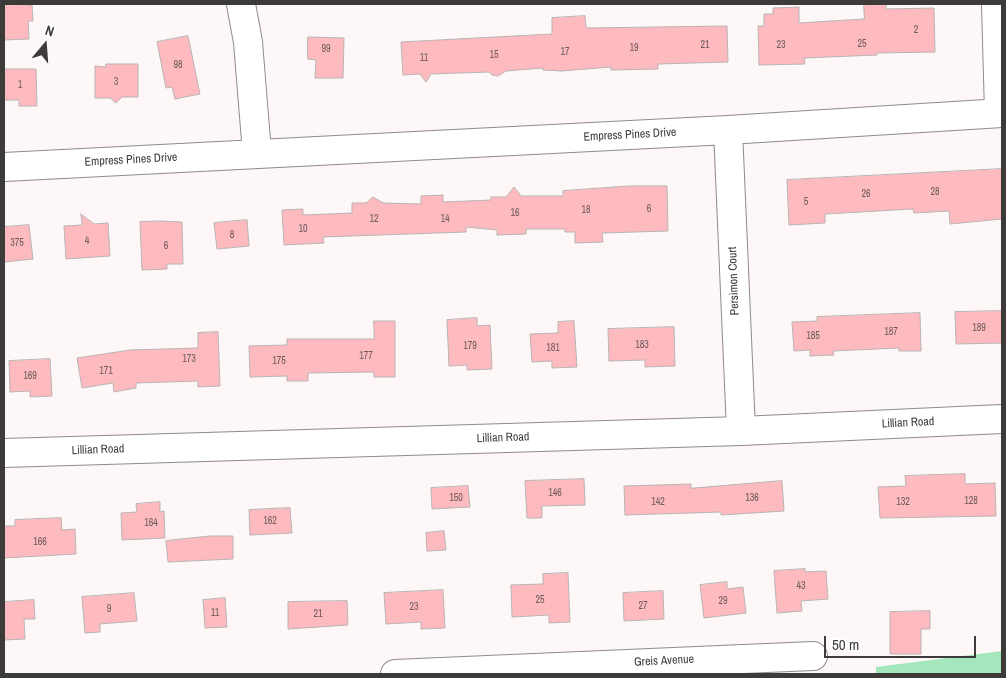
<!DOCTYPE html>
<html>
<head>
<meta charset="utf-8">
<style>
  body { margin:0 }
  #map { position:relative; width:1006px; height:678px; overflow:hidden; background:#fdf7f7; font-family:"Archivo Narrow",sans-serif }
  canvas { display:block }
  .frame { position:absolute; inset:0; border:5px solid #3d3a3a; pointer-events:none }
  .north { position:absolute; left:20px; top:20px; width:50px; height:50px; -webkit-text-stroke:4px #fff; paint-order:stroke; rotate:18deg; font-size:14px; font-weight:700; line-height:20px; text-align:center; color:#3d3a3a }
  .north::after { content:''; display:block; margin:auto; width:18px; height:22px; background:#3d3a3a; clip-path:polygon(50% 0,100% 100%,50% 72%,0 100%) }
  .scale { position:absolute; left:824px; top:636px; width:152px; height:22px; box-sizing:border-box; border:2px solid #3d3a3a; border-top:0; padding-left:6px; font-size:15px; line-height:18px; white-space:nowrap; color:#3d3a3a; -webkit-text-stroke:4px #fff; paint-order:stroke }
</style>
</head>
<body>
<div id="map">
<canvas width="1006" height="678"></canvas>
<div class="frame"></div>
<div class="north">N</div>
<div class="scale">50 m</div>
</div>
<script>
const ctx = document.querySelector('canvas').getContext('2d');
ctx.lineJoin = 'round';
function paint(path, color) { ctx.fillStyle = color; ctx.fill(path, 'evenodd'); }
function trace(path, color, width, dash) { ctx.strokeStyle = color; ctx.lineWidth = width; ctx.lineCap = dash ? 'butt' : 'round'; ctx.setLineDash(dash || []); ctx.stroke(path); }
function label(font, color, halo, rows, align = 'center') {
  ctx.font = font + ' "Archivo Narrow",sans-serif'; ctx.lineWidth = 4; ctx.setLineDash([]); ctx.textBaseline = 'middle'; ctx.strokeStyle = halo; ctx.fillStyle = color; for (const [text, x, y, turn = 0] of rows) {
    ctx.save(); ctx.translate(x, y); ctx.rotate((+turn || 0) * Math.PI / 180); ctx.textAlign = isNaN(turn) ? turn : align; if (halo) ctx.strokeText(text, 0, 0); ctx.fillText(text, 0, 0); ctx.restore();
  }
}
paint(new Path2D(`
  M1002 651V674H876V667Z`), '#a4e7bc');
const building = new Path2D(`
  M4 4 32 5 33 21H28L29 39 4 40Z
  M864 4H886V9L934 8 935 52 877 53V55L804 58 805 64 759 65 758 26H764V14H773V8L799 7V23L864 19Z
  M585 16 586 28 727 26 728 62 658 64V69L611 70V67L562 71 543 70V68L506 71 498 76 492 75 489 72 431 74 426 82 420 74 403 75 401 42 552 34V18Z
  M188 36 200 94 175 99 172 87 166 88 157 42Z
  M308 37 344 38 343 78H315L316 60 308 59Z
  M106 64H138V97H122L116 103 110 98H95V66L106 67Z
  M4 69H36L37 106H19V100H4Z
  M1002 169V219L950 224 949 211 914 213 913 209 825 214V223L789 225 787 180Z
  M629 186H667L668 231 602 233 603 242 575 243V232H565V229H526V234L497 235V230L466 227V232L323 237 324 243 284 245 282 210 303 209V215L352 213V203H366L373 197 383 203 421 204V196L443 195V202L491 200V197H506L514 187 521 196H563V191Z
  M81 214 94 224 108 223 110 256 66 259 64 226 82 225Z
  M247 220 249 246 217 249 214 223Z
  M160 221 182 222 183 264H167V269L142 270 140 222Z
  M29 225 33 259 4 262V227Z
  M1002 311V343L956 344 955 312Z
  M920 313 921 351H899V348L833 351 834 355 810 356V350L794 351 792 322 817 321V317Z
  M477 318V326L490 325 492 369 467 370V365L449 366 447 320Z
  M374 321H395V377H374V372L308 373V381H287V376L250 377 249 346 287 345V339H374Z
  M574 321 577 367 552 368V361L532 362 530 334 558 333V322Z
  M674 327 675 366 645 367V360L609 361 608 329Z
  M218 332 220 386 198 387V381L136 383V388L114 392 113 383 82 388 77 358 130 350 198 348V333Z
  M50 359 52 396 30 397V391L10 392 9 361Z
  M965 474V484L995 483 996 516 880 518 878 487 906 486 905 476Z
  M584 479 585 505 542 506V518H527L525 481Z
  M782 481 784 511 721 515V512L625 515 624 486 691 484V488Z
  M468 486 470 507 432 509 431 488Z
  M160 502V512L164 511 165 538 122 540 121 513 137 512 136 504Z
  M290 508 292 533 250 535 249 510Z
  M61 518 62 530 75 529 76 554 4 558V526H15V520Z
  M444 531 446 550 427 551 426 533Z
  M210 536H233V559L168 562 166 541Z
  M805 569V572L826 571 828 599 801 601 802 611 777 613 774 571Z
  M568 573 570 622 549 623V615L512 617 511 585 543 584V574Z
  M727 582V589L743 587 746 613 704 618 700 585Z
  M443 590 445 628 421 629V622L386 624 384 593Z
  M663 591 664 619 624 621 623 593Z
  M134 593 137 621 100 624V632L85 633 82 597Z
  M225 598 227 627 205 628 203 600Z
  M34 600 35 619H24L25 639 4 640V602Z
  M347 601 348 625 288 629V602Z
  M930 611V629H921V654H890V612Z`);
paint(building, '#fdbabf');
trace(building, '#bab3b4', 1);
const minor = new Path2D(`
  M241 4 248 42 257 153
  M996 4 999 113
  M728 130 741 431
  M4 167 728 130 1002 113
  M4 453 741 431 1002 419
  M395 674 813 656`);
trace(minor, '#908a8a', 30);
trace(minor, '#fff', 28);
label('10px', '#6d5a5b', null, [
  ["2",916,30],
  ["25",862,44],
  ["21",705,45],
  ["23",781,45],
  ["19",634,48],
  ["99",326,49],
  ["17",565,52],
  ["15",494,55],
  ["11",424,58],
  ["98",178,65],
  ["3",116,82],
  ["1",20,85],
  ["28",935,192],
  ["26",866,194],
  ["5",806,202],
  ["6",649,209],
  ["18",586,210],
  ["16",515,213],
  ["12",374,219],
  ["14",445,219],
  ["10",303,229],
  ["8",232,235],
  ["4",87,241],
  ["375",17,243],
  ["6",166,246],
  ["189",979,328],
  ["187",891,332],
  ["185",813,336],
  ["183",642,345],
  ["179",470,346],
  ["181",553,348],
  ["177",366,356],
  ["173",189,359],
  ["175",279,361],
  ["171",106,371],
  ["169",30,376],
  ["146",555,493],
  ["150",456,498],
  ["136",752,498],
  ["128",971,501],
  ["142",658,502],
  ["132",903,502],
  ["162",270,521],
  ["164",151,523],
  ["166",40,542],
  ["43",801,586],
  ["25",540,600],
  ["29",723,601],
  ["27",643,606],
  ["23",414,607],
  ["9",109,609],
  ["11",215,613],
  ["21",318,614]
]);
label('12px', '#3d3a3a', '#fff', [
  ["Empress Pines Drive",630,135,-3],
  ["Empress Pines Drive",131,160,-3],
  ["Persimon Court",734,281,-92],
  ["Lillian Road",908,423,-3],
  ["Lillian Road",503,438,-2],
  ["Lillian Road",98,450,-2],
  ["Greis Avenue",664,661,-3]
]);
</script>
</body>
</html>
